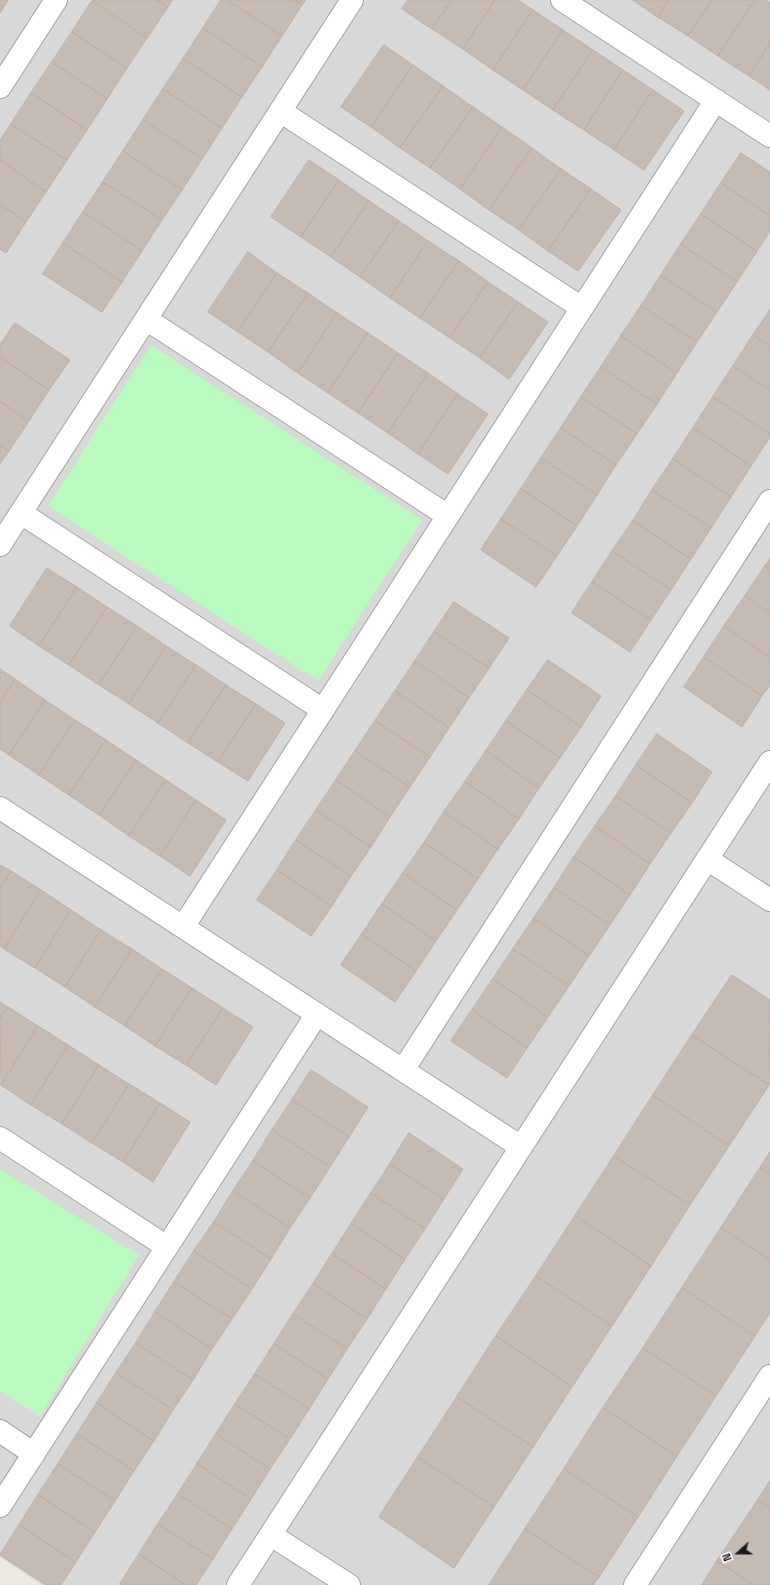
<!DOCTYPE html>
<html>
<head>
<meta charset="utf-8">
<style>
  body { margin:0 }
  #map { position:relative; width:770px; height:1585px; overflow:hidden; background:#ede9e0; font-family:"Space Grotesk",sans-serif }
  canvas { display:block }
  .north { position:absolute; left:718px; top:1533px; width:40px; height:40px; -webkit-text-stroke:3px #fff; paint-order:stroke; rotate:249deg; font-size:11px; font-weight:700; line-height:16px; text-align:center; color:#1b1b1b }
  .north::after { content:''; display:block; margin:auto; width:14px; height:18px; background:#1b1b1b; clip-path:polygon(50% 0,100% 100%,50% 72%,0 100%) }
</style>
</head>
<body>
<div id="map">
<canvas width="770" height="1585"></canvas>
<div class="north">N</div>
</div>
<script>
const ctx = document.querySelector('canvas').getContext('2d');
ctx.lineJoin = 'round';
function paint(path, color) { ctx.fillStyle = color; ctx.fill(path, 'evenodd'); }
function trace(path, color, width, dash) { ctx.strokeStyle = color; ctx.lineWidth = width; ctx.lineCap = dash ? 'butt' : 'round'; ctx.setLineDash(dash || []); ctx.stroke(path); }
paint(new Path2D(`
  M0 0H770V1585H42L0 1557Z`), '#d9d8d8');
paint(new Path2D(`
  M151 345 422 520 318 681 48 506Z
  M0 1169 139 1255 40 1416 0 1391Z`), '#b9fbbe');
const building = new Path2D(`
  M0 0H8L0 13Z
  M93 0H157L168 7 147 38Z
  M157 0H172L168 7Z
  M221 0H227L282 36 262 67 203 28Z
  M227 0H294L302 5 282 36Z
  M294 0H306L302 5Z
  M408 0H452L432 29 402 9Z
  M452 0H495L463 49 432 29Z
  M495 0H518L533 10 493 70 463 49Z
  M633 0H669L658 17Z
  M669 0H712L688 36 658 17Z
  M712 0H755L718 56 688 36Z
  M755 0H766L770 3V43L749 76 718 56Z
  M92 1 147 38 127 68 72 32Z
  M533 10 563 30 523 90 493 70Z
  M203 28 262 67 242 97 183 59Z
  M563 30 593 50 553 110 523 90Z
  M72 32 127 68 107 99 52 62Z
  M770 43V90L749 76Z
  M384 45 413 65 371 127 341 107Z
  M593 50 623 70 584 130 553 110Z
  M183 59 242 97 222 128 163 89Z
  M52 62 107 99 87 130 31 93Z
  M413 65 443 86 400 148 371 127Z
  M623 70 653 90 614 150 584 130Z
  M443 86 473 107 430 168 400 148Z
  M163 89 222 128 202 159 143 120Z
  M653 90 684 111 644 170 614 150Z
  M31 93 87 130 67 160 11 124Z
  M473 107 502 127 460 189 430 168Z
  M143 120 202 159 182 190 123 151Z
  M11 124 67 160 46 192 0 160V141Z
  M502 127 532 148 489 210 460 189Z
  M532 148 561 169 519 230 489 210Z
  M123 151 182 190 162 220 103 182Z
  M741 153 770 172V216L721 183Z
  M0 160 46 192 26 222 0 204Z
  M309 160 339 180 301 237 271 217Z
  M561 169 591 189 548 251 519 230Z
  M339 180 369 201 331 257 301 237Z
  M103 182 162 220 142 251 83 212Z
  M721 183 770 216V231L757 251 701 214Z
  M591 189 621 210 578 271 548 251Z
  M369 201 399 221 360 277 331 257Z
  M0 204 26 222 6 253 0 249Z
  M83 212 142 251 122 282 63 243Z
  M701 214 757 251 737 282 681 244Z
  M399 221 428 241 390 298 360 277Z
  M428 241 459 261 420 318 390 298Z
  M63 243 122 282 102 312 43 274Z
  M681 244 737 282 717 312 661 275Z
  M248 252 277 273 238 332 208 312Z
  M459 261 488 282 450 338 420 318Z
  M277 273 308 293 268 352 238 332Z
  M661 275 717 312 697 342 641 306Z
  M488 282 518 302 480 358 450 338Z
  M308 293 337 313 298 373 268 352Z
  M518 302 548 322 509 379 480 358Z
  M641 306 697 342 677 373 621 336Z
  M770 310V346L753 335Z
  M337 313 368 333 328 393 298 373Z
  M15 323 70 360 49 390 0 357V345Z
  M368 333 398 353 358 413 328 393Z
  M753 335 770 346V390L733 366Z
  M621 336 677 373 657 404 601 367Z
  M398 353 428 373 388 433 358 413Z
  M0 357 49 390 29 421 0 401Z
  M733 366 770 390V434L713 397Z
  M601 367 657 404 637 434 581 397Z
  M428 373 458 394 418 454 388 433Z
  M458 394 488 414 448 474 418 454Z
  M581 397 637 434 616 465 561 428Z
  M713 397 770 434V437L751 466 693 428Z
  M0 401 29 421 9 451 0 445Z
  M561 428 616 465 597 495 541 458Z
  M693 428 751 466 731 497 673 459Z
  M0 445 9 451 0 464Z
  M541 458 597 495 577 526 521 489Z
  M673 459 731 497 711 528 652 490Z
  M521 489 577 526 557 556 501 519Z
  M652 490 711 528 691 559 633 521Z
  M501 519 557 556 536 587 481 550Z
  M633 521 691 559 671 590 612 551Z
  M612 551 671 590 651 620 592 582Z
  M770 559V569L765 566Z
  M765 566 770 569V613L745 596Z
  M47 568 77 587 39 646 10 626Z
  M592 582 651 620 630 652 572 613Z
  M77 587 107 607 69 665 39 646Z
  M745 596 770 613V657L724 626Z
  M454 602 509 638 489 668 434 632Z
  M107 607 137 626 99 685 69 665Z
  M137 626 166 646 129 704 99 685Z
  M724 626 770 657V685L762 696 704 657Z
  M434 632 489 668 469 698 415 661Z
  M166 646 196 665 158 723 129 704Z
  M704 657 762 696 742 727 684 687Z
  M548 660 601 696 581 727 527 690Z
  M415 661 469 698 449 728 395 691Z
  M196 665 226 685 188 743 158 723Z
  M0 669 15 679 0 703Z
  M15 679 45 700 9 755 0 749V703Z
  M226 685 256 704 218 762 188 743Z
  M527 690 581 727 560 758 506 721Z
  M395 691 449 728 430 757 375 721Z
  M45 700 75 720 39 775 9 755Z
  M256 704 285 723 248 781 218 762Z
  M75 720 106 740 69 795 39 775Z
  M375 721 430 757 410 787 355 751Z
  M506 721 560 758 539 788 486 751Z
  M657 734 712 772 692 803 636 765Z
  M106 740 136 760 99 815 69 795Z
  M355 751 410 787 390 817 336 780Z
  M486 751 539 788 519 819 465 782Z
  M136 760 166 780 129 836 99 815Z
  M636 765 692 803 671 833 616 796Z
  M166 780 196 800 160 856 129 836Z
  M336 780 390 817 371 847 316 810Z
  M465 782 519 819 498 849 444 812Z
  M616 796 671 833 650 864 595 826Z
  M196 800 226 820 190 876 160 856Z
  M316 810 371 847 351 876 296 840Z
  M444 812 498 849 478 879 424 843Z
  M595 826 650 864 630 895 574 857Z
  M296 840 351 876 332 906 277 870Z
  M424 843 478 879 457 910 403 873Z
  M574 857 630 895 610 925 554 888Z
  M0 865 11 871 0 888Z
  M277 870 332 906 311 936 257 900Z
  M11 871 41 890 4 949 0 946V888Z
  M403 873 457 910 436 941 382 904Z
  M554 888 610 925 589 956 534 918Z
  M41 890 71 910 35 968 4 949Z
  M382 904 436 941 416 971 362 934Z
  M71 910 101 930 65 987 35 968Z
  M534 918 589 956 569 986 513 949Z
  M101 930 132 949 95 1007 65 987Z
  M362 934 416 971 395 1002 341 965Z
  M132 949 162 969 125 1026 95 1007Z
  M513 949 569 986 548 1017 493 979Z
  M162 969 192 988 155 1046 125 1026Z
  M732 975 770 1000 769 1085 692 1035Z
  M493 979 548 1017 527 1048 472 1010Z
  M192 988 223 1008 186 1065 155 1046Z
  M0 1002 8 1007 0 1019Z
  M8 1007 38 1026 1 1085 0 1019Z
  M223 1008 253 1027 216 1085 186 1065Z
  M472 1010 527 1048 507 1078 451 1041Z
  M38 1026 68 1045 31 1105 1 1085Z
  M692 1035 769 1085 729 1146 653 1095Z
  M68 1045 99 1065 62 1124 31 1105Z
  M99 1065 129 1084 92 1143 62 1124Z
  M311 1070 368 1107 349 1137 292 1100Z
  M129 1084 160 1103 123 1162 92 1143Z
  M653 1095 729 1146 690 1205 614 1156Z
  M292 1100 349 1137 330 1167 272 1130Z
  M160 1103 190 1122 153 1182 123 1162Z
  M272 1130 330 1167 310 1198 253 1161Z
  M409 1133 463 1169 444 1199 390 1164Z
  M770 1152V1174L760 1168Z
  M614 1156 690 1205 651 1266 575 1216Z
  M253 1161 310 1198 290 1228 233 1191Z
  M390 1164 444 1199 425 1229 371 1193Z
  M760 1168 770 1174V1260L721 1228Z
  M233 1191 290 1228 271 1259 214 1222Z
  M371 1193 425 1229 405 1259 351 1224Z
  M575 1216 651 1266 612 1326 536 1276Z
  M214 1222 271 1259 252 1289 194 1251Z
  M351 1224 405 1259 386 1289 332 1254Z
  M721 1228 770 1260V1313L755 1336 682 1288Z
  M194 1251 252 1289 232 1319 174 1282Z
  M332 1254 386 1289 367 1319 313 1284Z
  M536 1276 612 1326 572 1387 496 1336Z
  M174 1282 232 1319 212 1349 155 1312Z
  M313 1284 367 1319 347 1349 293 1314Z
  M682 1288 755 1336 716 1396 643 1348Z
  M155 1312 212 1349 193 1380 136 1343Z
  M293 1314 347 1349 328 1379 274 1344Z
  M496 1336 572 1387 533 1447 457 1397Z
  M136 1343 193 1380 173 1410 116 1373Z
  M274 1344 328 1379 309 1409 255 1374Z
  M643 1348 716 1396 677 1456 603 1408Z
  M116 1373 173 1410 154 1441 97 1403Z
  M255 1374 309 1409 290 1439 235 1404Z
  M457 1397 533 1447 494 1507 418 1457Z
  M97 1403 154 1441 134 1471 77 1434Z
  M235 1404 290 1439 270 1469 216 1434Z
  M603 1408 677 1456 638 1517 564 1469Z
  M77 1434 134 1471 115 1501 58 1464Z
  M216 1434 270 1469 251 1499 197 1464Z
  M418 1457 494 1507 454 1568 379 1517Z
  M58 1464 115 1501 95 1532 38 1495Z
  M197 1464 251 1499 232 1529 178 1494Z
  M564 1469 638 1517 599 1577 525 1529Z
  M770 1481V1508L758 1500Z
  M178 1494 232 1529 213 1559 158 1524Z
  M38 1495 95 1532 76 1562 19 1525Z
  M758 1500 770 1508V1585H753L717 1561Z
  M158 1524 213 1559 196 1585H186L139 1554Z
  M19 1525 76 1562 61 1585H46L0 1555Z
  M525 1529 599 1577 593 1585H489Z
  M139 1554 186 1585H121L120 1584Z
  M717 1561 753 1585H702Z`);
paint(building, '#c5bbb3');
trace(building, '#bfafa2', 1);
const street = new Path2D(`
  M562 0 770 136
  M0 87 56 0
  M280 111 582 308
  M146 319 448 516
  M21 513 323 710
  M0 545 352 0
  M0 808 521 1147
  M707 859 770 900
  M183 927 716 100
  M403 1070 770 501
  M0 1138 167 1247
  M0 1431 34 1454
  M0 1506 317 1014
  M271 1535 349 1585
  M238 1585 770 762
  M635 1585 770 1376`);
trace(street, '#a2a2a2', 24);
trace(street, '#fff', 22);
</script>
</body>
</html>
